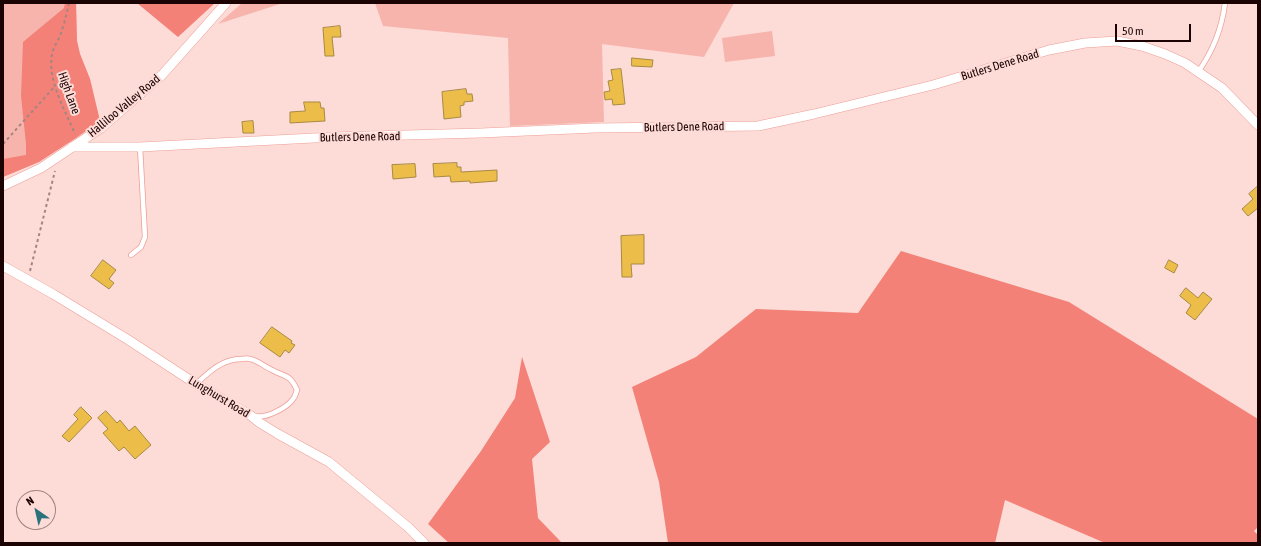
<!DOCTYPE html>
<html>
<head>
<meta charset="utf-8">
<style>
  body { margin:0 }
  #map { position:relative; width:1261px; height:546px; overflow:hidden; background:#fddbd7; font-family:"Asap Condensed",sans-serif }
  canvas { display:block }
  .frame { position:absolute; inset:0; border:4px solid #1c0303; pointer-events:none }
  .north { position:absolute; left:16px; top:490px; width:40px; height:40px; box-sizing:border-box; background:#fddbd7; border:1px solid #a38582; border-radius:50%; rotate:326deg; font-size:11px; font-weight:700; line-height:16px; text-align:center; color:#1c0303 }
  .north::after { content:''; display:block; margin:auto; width:14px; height:18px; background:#2b737c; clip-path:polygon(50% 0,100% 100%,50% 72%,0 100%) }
  .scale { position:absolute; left:1115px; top:24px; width:76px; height:18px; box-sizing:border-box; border:2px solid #1c0303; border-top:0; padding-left:5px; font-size:12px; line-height:14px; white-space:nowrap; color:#1c0303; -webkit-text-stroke:3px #fddbd7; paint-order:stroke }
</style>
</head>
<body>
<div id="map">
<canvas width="1261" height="546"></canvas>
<div class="frame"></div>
<div class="north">N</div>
<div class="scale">50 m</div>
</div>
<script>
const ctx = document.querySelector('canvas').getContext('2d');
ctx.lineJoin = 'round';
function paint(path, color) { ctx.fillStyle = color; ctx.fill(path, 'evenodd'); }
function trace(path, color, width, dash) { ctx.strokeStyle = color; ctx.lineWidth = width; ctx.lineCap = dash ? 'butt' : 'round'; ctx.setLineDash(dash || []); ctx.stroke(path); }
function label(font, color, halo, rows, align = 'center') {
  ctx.font = font + ' "Asap Condensed",sans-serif'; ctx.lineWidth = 4; ctx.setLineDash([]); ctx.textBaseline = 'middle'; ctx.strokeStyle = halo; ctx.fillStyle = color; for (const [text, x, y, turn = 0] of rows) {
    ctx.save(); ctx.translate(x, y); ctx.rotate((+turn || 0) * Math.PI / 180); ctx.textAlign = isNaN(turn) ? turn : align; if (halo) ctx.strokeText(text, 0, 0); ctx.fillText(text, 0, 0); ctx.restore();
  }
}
paint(new Path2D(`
  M3 3H76L77 41 80 54 90 79 100 121 76 138 39 162 3 177Z
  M242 3H283L218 24Z
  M375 3H734L704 57 602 44 604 122 510 126 508 38 383 26Z
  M772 31 775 56 725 62 722 38Z`), '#f7b4ac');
paint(new Path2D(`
  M65 3H76L77 41 80 54 90 79 100 121 76 138 39 162 3 177V159L26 155V144L21 96 23 42 64 8Z
  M137 3H215L178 37Z
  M901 251 1069 302 1258 419V527L1254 531 1258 535V543H1105L1005 500 995 543H668L659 482 632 387 696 357 756 309 858 313Z
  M522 357 550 442 532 459 538 518 562 543H449L428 524 481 451 515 398Z`), '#f38177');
const building = new Path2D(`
  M340 26 341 37H332L334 56H325L323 28Z
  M632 58 653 60 652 67 632 66Z
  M621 69 625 104 613 105 612 99 605 100 604 92 610 91 608 81 613 80 611 70Z
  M466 89 467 94H472L473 101 464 102V105L460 106 461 117 444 119 442 92Z
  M304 102H320L321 108H324L325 121 290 123V112L305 111Z
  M253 121 254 133H243L242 122Z
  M457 163V167H461V172L497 170V181L470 183V181L451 182 450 176 434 177 433 164Z
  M415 164 416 177 393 179 392 165Z
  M1258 186V208L1248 216 1242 209 1253 199 1249 194Z
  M644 235V264H631L632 277H622L621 236Z
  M103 260 116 270 109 279 114 283 109 289 91 276Z
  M1169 260 1178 265 1174 273 1165 268Z
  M1186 288 1198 298 1203 292 1212 299 1195 320 1186 313 1191 305 1180 296Z
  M272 327 292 341 291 343 295 345 289 353 285 350 280 357 260 343Z
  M81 407 92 418 69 442 62 436 78 419 74 415Z
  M106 411 117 423 120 420 129 431 135 426 151 445 135 459 124 447 119 451 103 433 108 429 98 418Z`);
paint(building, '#edbd49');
trace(building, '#a78944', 1);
const service = new Path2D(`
  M1198 72C1213 51 1222 28 1225 3
  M131 255 141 247 145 237 140 147
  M196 384C209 372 222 359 241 359 244 359 247 358 250 359 257 360 265 367 272 370 285 377 290 374 297 390 296 393 295 397 293 399 287 408 265 419 255 416`);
const minor = new Path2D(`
  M72 147H140L333 137 481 133 595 128 758 126 814 114 933 85 1049 50 1085 43 1117 41 1142 46 1165 54 1185 63 1222 88 1258 125
  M3 186 41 168 101 128 162 75 226 3
  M3 266 53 294 127 339 196 384 250 415 260 423 278 434 329 462 408 527 424 543`);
trace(service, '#ed9f96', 6);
trace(minor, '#ed9f96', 10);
trace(new Path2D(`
  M69 3C67 12 65 21 62 30 60 39 53 46 52 55 47 80 66 112 75 134
  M3 144 55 86
  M30 271 55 171`), '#a48583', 2, [3, 3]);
trace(service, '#fff', 4.5);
trace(minor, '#fff', 9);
label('12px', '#1c0303', '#fddbd7', [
  ["Butlers Dene Road",1000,65,-17],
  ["High Lane",69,93,70],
  ["Halliloo Valley Road",124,106,-40],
  ["Butlers Dene Road",684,127,-1],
  ["Butlers Dene Road",360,137,-1],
  ["Lunghurst Road",219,397,31]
]);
</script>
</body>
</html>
